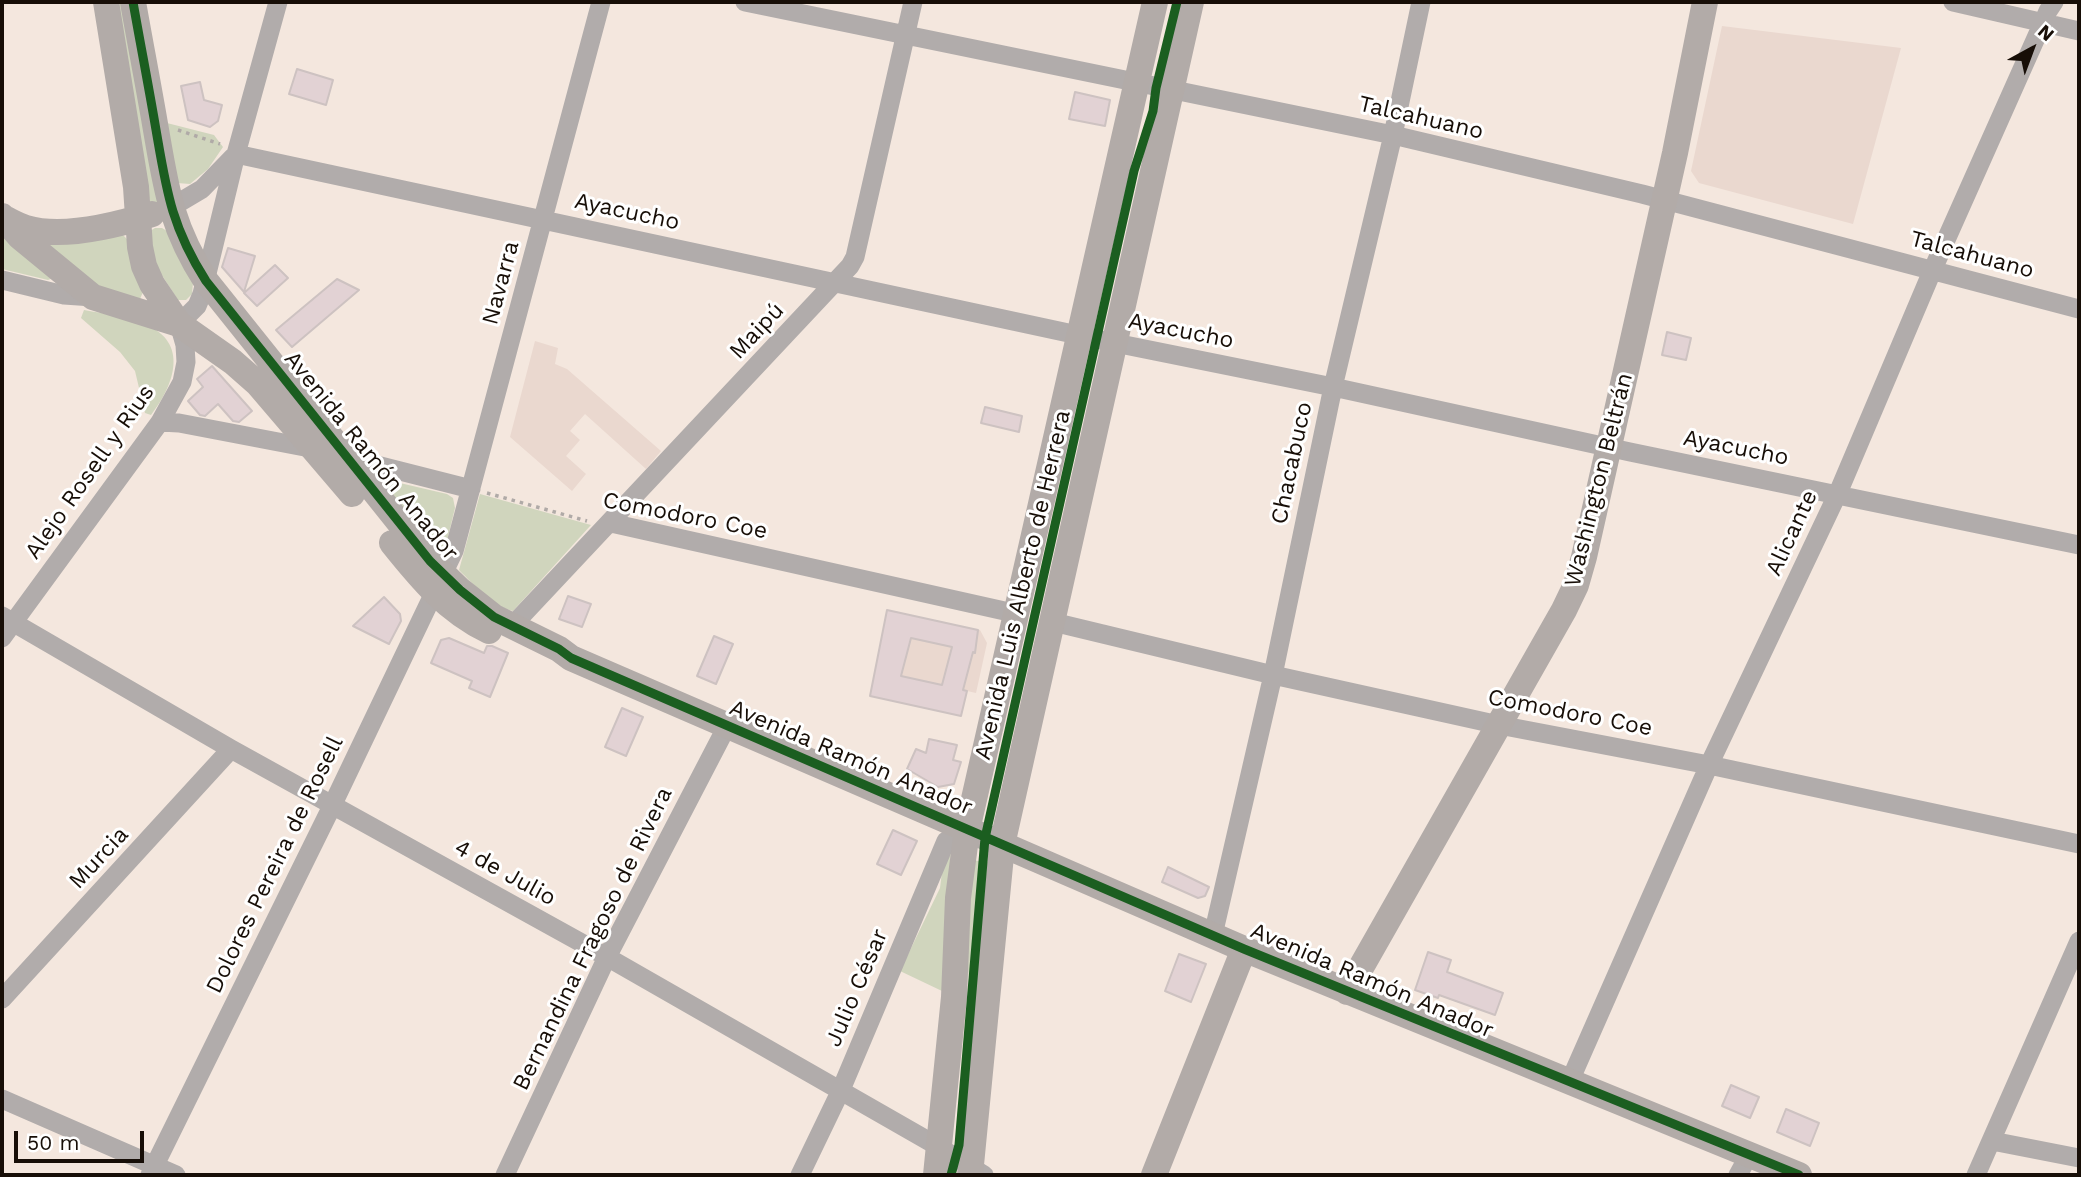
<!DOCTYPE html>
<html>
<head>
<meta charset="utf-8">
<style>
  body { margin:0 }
  #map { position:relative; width:2081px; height:1177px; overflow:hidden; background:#f4e7de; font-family:"Work Sans",sans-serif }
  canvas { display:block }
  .frame { position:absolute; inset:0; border:4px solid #170e07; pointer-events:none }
  .north { position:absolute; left:1997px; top:14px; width:70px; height:70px; -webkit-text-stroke:5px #fff; paint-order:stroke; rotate:41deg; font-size:19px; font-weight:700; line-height:28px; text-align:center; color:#170e07 }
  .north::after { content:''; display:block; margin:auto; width:24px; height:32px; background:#170e07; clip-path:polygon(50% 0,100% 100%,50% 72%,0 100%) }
  .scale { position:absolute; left:14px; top:1131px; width:130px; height:32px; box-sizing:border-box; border:4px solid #170e07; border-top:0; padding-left:9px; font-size:21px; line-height:24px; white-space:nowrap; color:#170e07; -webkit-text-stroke:5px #fff; paint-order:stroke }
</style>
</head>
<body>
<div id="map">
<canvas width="2081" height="1177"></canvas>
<div class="frame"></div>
<div class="north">N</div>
<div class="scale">50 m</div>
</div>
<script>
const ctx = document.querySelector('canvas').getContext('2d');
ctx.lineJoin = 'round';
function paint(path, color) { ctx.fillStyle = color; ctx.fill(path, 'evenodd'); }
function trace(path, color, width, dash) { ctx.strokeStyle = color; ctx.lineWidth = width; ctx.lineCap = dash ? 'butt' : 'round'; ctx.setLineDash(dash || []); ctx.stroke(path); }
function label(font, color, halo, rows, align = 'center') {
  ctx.font = font + ' "Work Sans",sans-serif'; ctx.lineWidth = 6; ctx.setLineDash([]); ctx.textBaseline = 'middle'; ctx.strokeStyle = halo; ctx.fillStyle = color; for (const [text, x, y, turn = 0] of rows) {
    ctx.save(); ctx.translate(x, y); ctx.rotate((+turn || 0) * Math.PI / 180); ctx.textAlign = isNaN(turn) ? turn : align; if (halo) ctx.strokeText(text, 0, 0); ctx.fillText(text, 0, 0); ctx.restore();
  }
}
paint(new Path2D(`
  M1722 26 1901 48 1853 224 1699 183 1691 171Z
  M535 341 558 348 555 364 567 369 661 451 646 469 585 414 570 431 580 440 566 456 586 474 572 491 510 437Z
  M887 610 980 630 987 643 976 693 875 670Z`), '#ead8cf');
paint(new Path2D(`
  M115 2H123L158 201 156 203H150Z
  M163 122 214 135 223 147 208 169 190 184 177 183Z
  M2 228 53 278 48 280 2 269Z
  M155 228H162L167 231 193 283 192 294 186 300H178L154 263 150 231Z
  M123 235 128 240 143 292 140 299 104 290 43 242Z
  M84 310C105 314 130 316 149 326 190 346 172 388 151 415L145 413 135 371 120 352 81 318Z
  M387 480 447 494 453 498 455 508 444 553 441 556 384 484Z
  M480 494 591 525 513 611C493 606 474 585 459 570Z
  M951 853 942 991 900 971 940 888 942 872Z
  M969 860 989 862 967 1127H957L969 978 964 943Z`), '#d0d5bd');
const building = new Path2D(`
  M297 69 333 80 326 105 289 94Z
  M200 82 204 100 222 105 218 121 210 127 188 120 181 86Z
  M1075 92 1110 100 1105 126 1069 119Z
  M228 248 255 256 244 292 222 267Z
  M275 265 288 278 257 306 244 293Z
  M337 279 359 290 292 347 276 330Z
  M1667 332 1691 338 1686 360 1662 355Z
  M212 366 252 411 239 422 233 421 218 404 205 416 200 415 188 401 203 387 197 379Z
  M985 407 1022 416 1019 432 981 423Z
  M568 596 591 604 582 627 559 619Z
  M384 597 400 614 401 621 389 644 353 626Z
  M887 610 978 630 975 653 973 652 963 690 967 691 961 716 870 696ZM911 638 952 647 942 685 901 676Z
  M714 636 733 644 716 684 697 676Z
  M449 638 484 653 487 646H492L508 653 490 697 469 688 472 681 431 663 441 640Z
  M622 708 643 717 626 756 605 747Z
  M929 739 957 745 953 760 961 762 954 784 938 787 907 769 916 749 926 753Z
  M893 830 917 841 901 875 877 864Z
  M1168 867 1209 887 1205 896 1198 898 1162 882Z
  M1428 952 1451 960 1447 972 1503 993 1495 1015 1439 995 1438 998 1415 990Z
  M1179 954 1206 964 1191 1002 1165 991Z
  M1731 1085 1759 1097 1750 1118 1722 1106Z
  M1786 1109 1819 1123 1810 1146 1777 1132Z`);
paint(building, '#e2d2d4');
trace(building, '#cdc2c1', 2);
trace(new Path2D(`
  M178 130 220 144
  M487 493 587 521`), '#b0aaa7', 3.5, [3.5, 5]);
trace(new Path2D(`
  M745 2 1393 135 1642 194 2079 309
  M1953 2 2079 31
  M236 154 1115 343 1333 387 1630 452 2079 545
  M170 208 202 189 233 157
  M2 280 64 295 93 297
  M160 422 179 423 315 449
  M345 457 471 489
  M611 523 1018 614
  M2 616 231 749 607 957 939 1147 984 1175
  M1053 622 1273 675 1499 725 1709 765 2079 844
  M512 626 850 266 855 257 913 2
  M2 638 160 422 182 382 186 362 185 345 179 324 197 306 202 294 236 154 278 2
  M1213 935 1273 675 1333 387 1393 135 1421 2
  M2 999 231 749
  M1569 1083 1709 765 1838 493 1933 269 2048 11 2054 2
  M2 1099 176 1175
  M1992 1141 2079 1158
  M150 1175 332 806 454 551 601 2
  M505 1175 607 957 727 726
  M800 1175 840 1092 946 841 967 830
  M1738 1175 1749 1155
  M1976 1175 2079 941`), '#b1acab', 19);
trace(new Path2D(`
  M106 2 136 187 140 247 144 266 152 284 179 324 233 362 258 384 352 494
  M133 2C140 42 148 83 155 124 166 187 170 225 206 281L430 561 460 590 494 617 559 649 571 658 1244 949 1799 1175
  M2 216 20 237 93 297 179 324
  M6 219C12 222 19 226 26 228 63 239 117 225 152 214
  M392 543C420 578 447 611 489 631
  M1347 992 1564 610 1576 585 1584 557 1675 153 1705 2
  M936 1175 954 997 958 898 967 830 1155 2
  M970 1175 1002 845 1191 2
  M1154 1175 1244 949`), '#b2aba8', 26);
trace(new Path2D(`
  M133 2C140 42 148 83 155 124 166 187 170 225 206 281L430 561 460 590 494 617 559 649 571 658 1244 949 1799 1175
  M951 1175 959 1145 985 838 1134 171 1153 111 1156 88 1177 2`), '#1b5e20', 9);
label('23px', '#170e07', '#fff', [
  ["Talcahuano",1421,118,13],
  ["Ayacucho",627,212,12],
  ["Talcahuano",1972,255,15],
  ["Navarra",501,283,-75],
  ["Maipú",757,331,-47],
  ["Ayacucho",1181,331,11],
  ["Ayacucho",1736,448,11],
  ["Avenida Ramón Anador",371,456,51],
  ["Chacabuco",1292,463,-78],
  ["Alejo Rosell y Rius",90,472,-55],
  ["Washington Beltrán",1599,480,-76],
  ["Comodoro Coe",685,516,11],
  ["Alicante",1792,533,-65],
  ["Avenida Luis Alberto de Herrera",1023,585,-77],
  ["Comodoro Coe",1570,713,11],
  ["Avenida Ramón Anador",851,758,23],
  ["Murcia",99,858,-47],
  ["Dolores Pereira de Rosell",275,865,-64],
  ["4 de Julio",505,873,29],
  ["Bernandina Fragoso de Rivera",593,939,-64],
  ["Avenida Ramón Anador",1372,981,23],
  ["Julio César",857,988,-67]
]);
</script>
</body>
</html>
